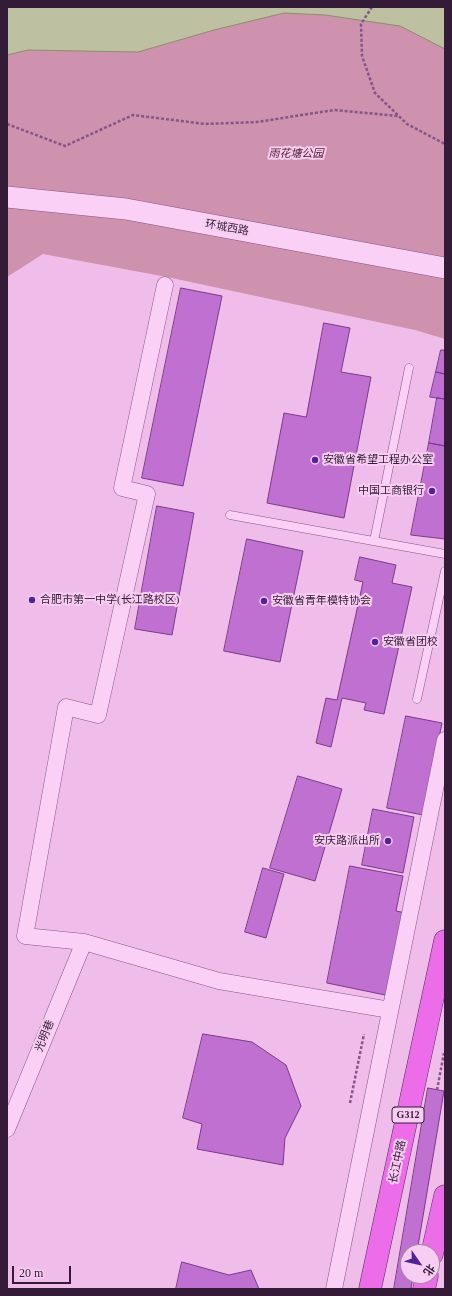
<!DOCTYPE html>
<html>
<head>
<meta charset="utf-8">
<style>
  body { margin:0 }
  #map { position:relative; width:452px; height:1296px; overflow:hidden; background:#f0bdeb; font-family:"Times New Roman","Noto Sans SC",serif }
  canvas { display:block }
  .frame { position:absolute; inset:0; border:8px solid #341b37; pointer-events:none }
  .north { position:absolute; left:400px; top:1244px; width:40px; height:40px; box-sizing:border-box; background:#f7cdf2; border:1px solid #a986a7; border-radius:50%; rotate:124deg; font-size:11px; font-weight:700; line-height:16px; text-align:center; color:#341b37 }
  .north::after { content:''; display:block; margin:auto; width:14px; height:18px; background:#52229b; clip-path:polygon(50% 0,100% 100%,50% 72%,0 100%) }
  .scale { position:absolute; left:12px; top:1266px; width:59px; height:18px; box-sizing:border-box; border:2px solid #341b37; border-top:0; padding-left:5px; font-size:12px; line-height:14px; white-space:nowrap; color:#341b37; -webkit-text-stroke:3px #f7cdf2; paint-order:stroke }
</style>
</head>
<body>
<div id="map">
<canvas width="452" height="1296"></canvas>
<div class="frame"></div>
<div class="north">北</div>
<div class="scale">20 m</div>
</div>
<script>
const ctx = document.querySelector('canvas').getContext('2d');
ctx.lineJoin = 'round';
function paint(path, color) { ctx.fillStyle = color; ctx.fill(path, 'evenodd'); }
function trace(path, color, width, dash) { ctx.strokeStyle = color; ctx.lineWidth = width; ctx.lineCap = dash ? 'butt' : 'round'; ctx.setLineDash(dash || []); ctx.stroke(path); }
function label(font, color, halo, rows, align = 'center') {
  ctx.font = font + ' "Times New Roman","Noto Sans SC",serif'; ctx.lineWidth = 4; ctx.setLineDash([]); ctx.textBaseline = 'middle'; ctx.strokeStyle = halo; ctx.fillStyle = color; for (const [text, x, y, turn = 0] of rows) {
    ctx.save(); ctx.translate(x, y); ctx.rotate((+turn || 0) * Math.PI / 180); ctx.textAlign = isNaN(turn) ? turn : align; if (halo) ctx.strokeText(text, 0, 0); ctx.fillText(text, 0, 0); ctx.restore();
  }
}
paint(new Path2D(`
  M7 7H445V339L415 330 167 277 43 254 7 277Z`), '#ce91ae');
const water = new Path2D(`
  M7 7H445V49L400 26 325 15 284 13 214 30 138 52 28 50 7 55Z`);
paint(water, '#bec1a1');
trace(water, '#898f68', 1);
const building = new Path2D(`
  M181 288 222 296 183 486 142 478Z
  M324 323 350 328 341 372 371 377 344 518 267 503 284 413 306 417Z
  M441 350H445V374L436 372Z
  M436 372 445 374V399L430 397Z
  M437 398 445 399V446L429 443Z
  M429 443 445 446V539L411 535Z
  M157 506 194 513 172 635 135 629Z
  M247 539 303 551 280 662 224 651Z
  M360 557 396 565 392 583 412 587 384 714 364 710 366 703 342 698 331 747 316 743 326 698 337 700 363 582 355 580Z
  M406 716 442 723 423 815 387 808Z
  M298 776 342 789 315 881 270 868Z
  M373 809 414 817 403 873 362 865Z
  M350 866 403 876 396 911 406 913 390 996 327 983Z
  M263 868 284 874 266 938 245 932Z
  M203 1034 252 1042 286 1065 301 1106 285 1138 283 1165 197 1149 202 1124 183 1118Z
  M428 1088 444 1091 417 1252H408V1276H413L411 1289H394Z
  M182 1262 229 1275 251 1270 259 1289H176Z`);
paint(building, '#bf70d1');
trace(building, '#793a89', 1);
const service = new Path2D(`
  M230 515 445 554
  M374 541 409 368
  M417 699 445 571`);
const minor = new Path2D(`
  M165 285 122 488 147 494 98 715 66 707 25 936 84 942 219 981 390 1010
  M7 1129 84 942
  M334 1289 445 740`);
const tertiary = new Path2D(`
  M7 197 126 209 445 268`);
const trunk = new Path2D(`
  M432 1254 445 1196
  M370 1289 445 941
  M424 1289 427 1276`);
trace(service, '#855589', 9);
trace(minor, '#855589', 17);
trace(tertiary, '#855589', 22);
trace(trunk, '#502a56', 23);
trace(new Path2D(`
  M372 7 361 24 362 56 375 93 407 124 445 144
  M7 124 65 146 133 115 205 124 257 122 334 110 398 116
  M437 1090 444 1053
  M350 1103 364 1034`), '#855589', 2.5, [3, 2]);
trace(service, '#fbd0f6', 8);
trace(minor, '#fbd0f6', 16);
trace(tertiary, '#fbd0f6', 21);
trace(trunk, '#ec6cea', 22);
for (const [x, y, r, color] of [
  [315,460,4,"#52229b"],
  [432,491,4,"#52229b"],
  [32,600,4,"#52229b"],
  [264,601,4,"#52229b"],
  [375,642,4,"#52229b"],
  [388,841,4,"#52229b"]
]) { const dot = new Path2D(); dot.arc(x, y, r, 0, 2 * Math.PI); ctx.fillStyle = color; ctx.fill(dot); trace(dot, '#f7cdf2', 1.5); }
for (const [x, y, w] of [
  [408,1115,32]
]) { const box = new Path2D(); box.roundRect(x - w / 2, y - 8, w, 16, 3); ctx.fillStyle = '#f7cdf2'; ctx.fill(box); trace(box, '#341b37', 1); }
label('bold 10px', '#341b37', null, [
  ["G312",408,1115]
]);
label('italic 11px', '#552032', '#f7cdf2', [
  ["雨花塘公园",296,154]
]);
label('11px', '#341b37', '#f7cdf2', [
  ["环城西路",227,228,10],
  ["光明巷",45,1036,-68],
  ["长江中路",398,1162,-78]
]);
label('11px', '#341b37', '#f7cdf2', [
  ["安徽省希望工程办公室",323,460],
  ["中国工商银行",424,491,"right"],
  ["合肥市第一中学(长江路校区)",40,600],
  ["安徽省青年模特协会",272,601],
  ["安徽省团校",383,642],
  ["安庆路派出所",380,841,"right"]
], 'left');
</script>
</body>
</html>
